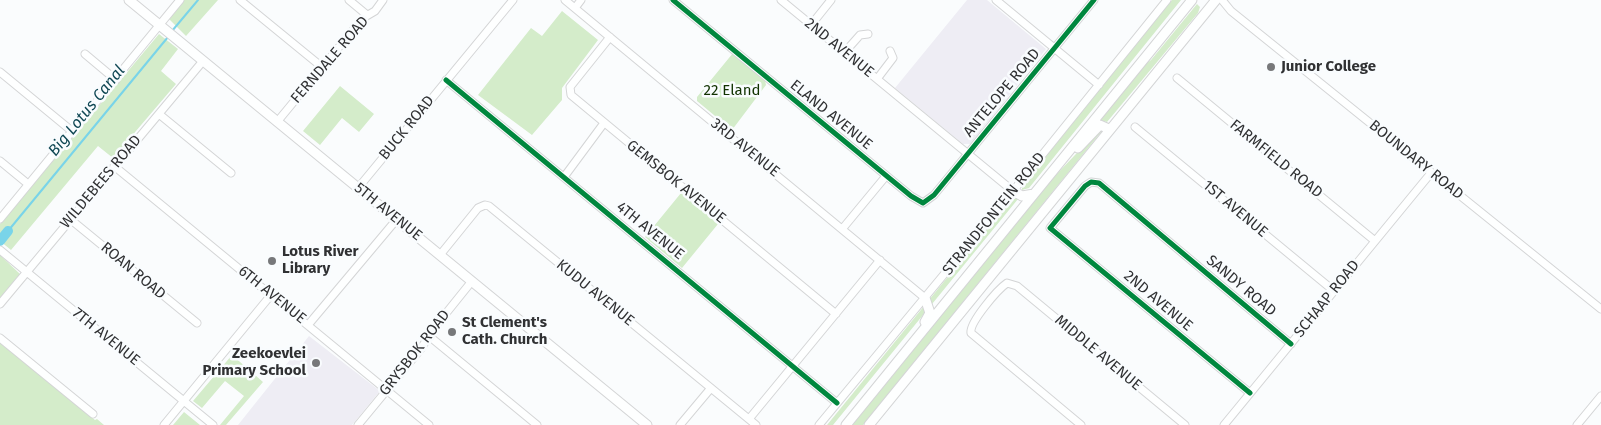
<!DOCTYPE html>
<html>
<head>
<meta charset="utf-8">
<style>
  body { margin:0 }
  canvas { display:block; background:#fafcfd }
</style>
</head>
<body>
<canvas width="1601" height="425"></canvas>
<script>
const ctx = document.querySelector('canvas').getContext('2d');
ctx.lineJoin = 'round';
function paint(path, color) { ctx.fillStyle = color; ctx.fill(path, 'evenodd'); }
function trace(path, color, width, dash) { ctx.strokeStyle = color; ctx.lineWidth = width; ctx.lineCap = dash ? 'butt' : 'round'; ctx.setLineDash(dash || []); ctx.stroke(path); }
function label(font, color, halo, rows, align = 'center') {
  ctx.font = font + ' "Fira Sans",sans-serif'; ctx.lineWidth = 5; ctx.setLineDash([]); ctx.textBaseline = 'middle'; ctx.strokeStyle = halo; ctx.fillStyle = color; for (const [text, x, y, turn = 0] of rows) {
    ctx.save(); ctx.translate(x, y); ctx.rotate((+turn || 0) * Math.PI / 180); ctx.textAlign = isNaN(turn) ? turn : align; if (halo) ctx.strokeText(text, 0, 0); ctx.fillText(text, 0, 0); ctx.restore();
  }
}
paint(new Path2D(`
  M967 0H987L1046 49 970 144H963L895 88Z
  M309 336 380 391 352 425H238Z`), '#eeedf4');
paint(new Path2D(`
  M184 0H218L186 36 169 19Z
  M1172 0H1181L1029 188 1022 190V185Z
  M1197 4 1200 7 1198 13 1107 122 1103 121 1093 125 1142 67 1151 60Z
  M562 11 598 40 562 88V100L532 135 478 95 531 28 542 36Z
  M159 34 178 49 161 71 176 84 113 158 98 146 11 250 0 241V224Z
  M733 53 765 80 766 85 732 130 697 101V97Z
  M340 86 374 114 359 132 342 118 320 145 303 131Z
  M1098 131H1102L863 425H852L1051 180Z
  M681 193 718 224 682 268 645 237Z
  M1013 197 1018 199 833 425H827Z
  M0 255 20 274 0 298Z
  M0 343 95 420 97 419 104 425H0Z
  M232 355 263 382 226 425H220L244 396 225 381 202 408 193 401Z
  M184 412 200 425H173Z`), '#d4ecca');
trace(new Path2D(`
  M172 31 198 0
  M8 231 168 37`), '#79d4e9', 2);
trace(new Path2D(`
  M0 241 8 231`), '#79d4e9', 10);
const minor = new Path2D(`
  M240 0 322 67
  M349 0 367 15
  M565 0 925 298
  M673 0 911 196 923 203 934 195 1094 0
  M781 0 1013 191
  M996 0 1099 85
  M1222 0 1231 11 1601 309
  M575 8 581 0
  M811 25 831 0
  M610 37 570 87 571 95 836 314
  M844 53 860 35 868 34
  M85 54 116 80
  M0 72 73 132
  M1177 78 1375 241
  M877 79 893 58 890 51
  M446 80 837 403
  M159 114 231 173
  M277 122 363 18 375 11 383 0
  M1135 127 1334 291
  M0 161 28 184
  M114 166 429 425
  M564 177 604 123
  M358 188 513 0
  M0 219 180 0
  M70 219 197 323
  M843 228 886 176
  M0 250 213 425
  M440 255 478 208 485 205 489 206 756 425
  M0 304 203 61
  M308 325 397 219
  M429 336 537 425
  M0 338 93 414
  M1250 393 1050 228 1085 186 1091 182 1099 183 1291 344
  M749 419 880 260
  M164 425 271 295
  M358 425 420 350 435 327 472 281
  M680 425 711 388
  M819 425 1009 196 1167 0
  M1081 425 971 333C969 323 997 290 1007 283L1017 286 1185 425
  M1224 425 1431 173
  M1577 425 1601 396`);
const major = new Path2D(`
  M129 0 647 425
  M1078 148 1100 125 1109 129
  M1013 191 1022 196 1034 194
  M925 298 930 313 925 322
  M846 425 1192 0
  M869 425 1216 0`);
trace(minor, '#d4d5d6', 9);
trace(major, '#d4d5d6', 11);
trace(minor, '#feffff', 7);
trace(major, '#feffff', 9);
trace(new Path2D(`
  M673 0 911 196 923 203 934 195 1094 0
  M446 80 837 403
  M1250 393 1050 228 1085 186 1091 182 1099 183 1291 344`), '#00873e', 5);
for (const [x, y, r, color] of [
  [1271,67,5,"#77787a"],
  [272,261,5,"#77787a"],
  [452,332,5,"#77787a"],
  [316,363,5,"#77787a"]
]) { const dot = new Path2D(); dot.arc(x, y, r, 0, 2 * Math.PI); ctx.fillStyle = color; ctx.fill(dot); trace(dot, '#f9fcfe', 2); }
label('15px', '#303133', '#f9fcfe', [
  ["2ND AVENUE",839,48,39],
  ["FERNDALE ROAD",330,60,-49],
  ["ANTELOPE ROAD",1002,93,-50],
  ["ELAND AVENUE",831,115,39],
  ["BUCK ROAD",407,128,-51],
  ["3RD AVENUE",745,148,39],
  ["FARMFIELD ROAD",1276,159,39],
  ["BOUNDARY ROAD",1416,160,39],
  ["WILDEBEES ROAD",101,182,-50],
  ["GEMSBOK AVENUE",676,182,39],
  ["1ST AVENUE",1235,209,40],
  ["5TH AVENUE",388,212,39],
  ["STRANDFONTEIN ROAD",994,214,-51],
  ["4TH AVENUE",650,231,39],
  ["ROAN ROAD",133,271,40],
  ["SANDY ROAD",1241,286,40],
  ["KUDU AVENUE",595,293,39],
  ["6TH AVENUE",272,295,39],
  ["SCHAAP ROAD",1327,299,-51],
  ["2ND AVENUE",1158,301,40],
  ["7TH AVENUE",106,337,39],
  ["GRYSBOK ROAD",415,353,-52],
  ["MIDDLE AVENUE",1098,353,40]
]);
label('bold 15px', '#303133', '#f9fcfe', [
  ["Junior College",1281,67],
  ["Lotus River",282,252],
  ["Library",282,269],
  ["St Clement's",462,323],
  ["Cath. Church",462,340],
  ["Zeekoevlei",306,354,"right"],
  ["Primary School",306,371,"right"]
], 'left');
label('15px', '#113200', '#f9fcfe', [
  ["22 Eland",732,91]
]);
label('italic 16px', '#104854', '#f9fcfe', [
  ["Big Lotus Canal",87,111,-51]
]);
</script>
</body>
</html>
